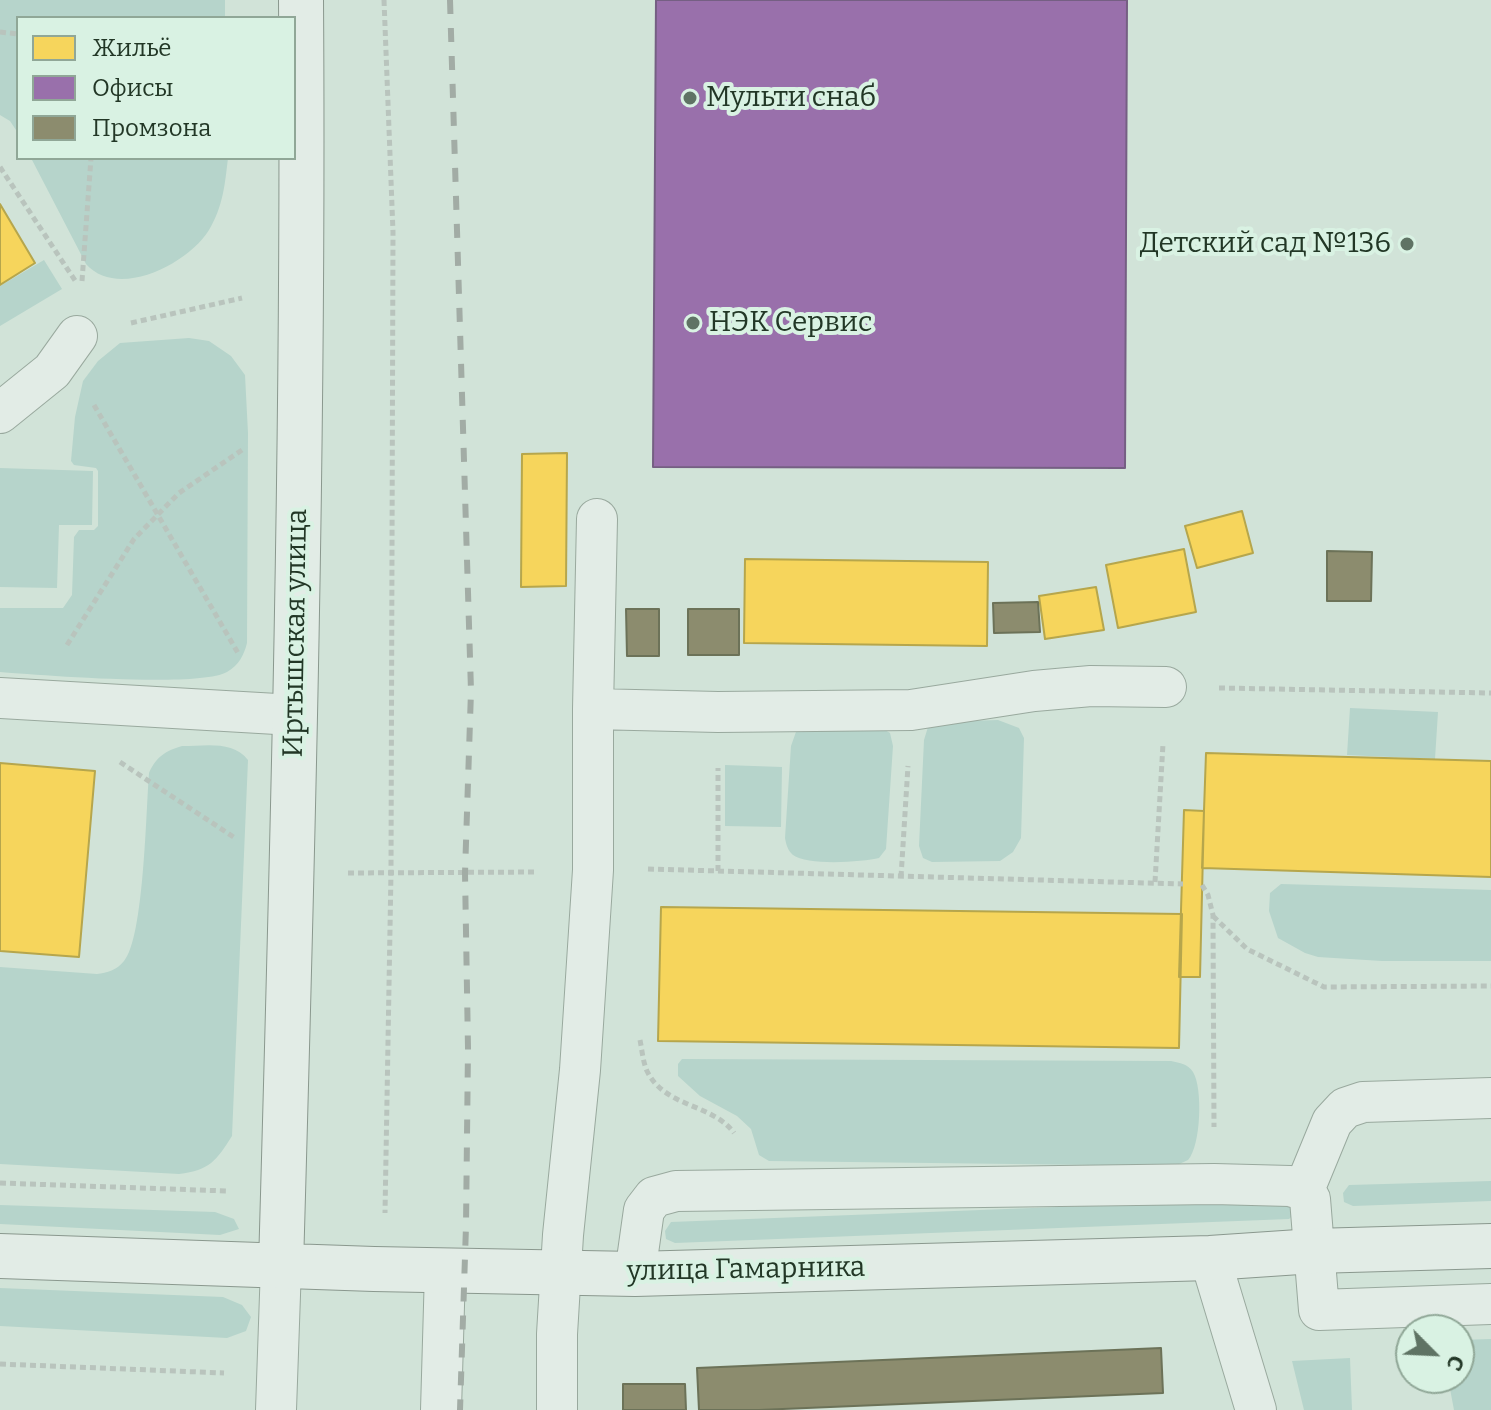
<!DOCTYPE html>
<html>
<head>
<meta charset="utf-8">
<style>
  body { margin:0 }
  #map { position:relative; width:1491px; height:1410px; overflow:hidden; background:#d1e3d8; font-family:Bitter,serif }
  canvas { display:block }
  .legend { position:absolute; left:16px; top:16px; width:280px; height:144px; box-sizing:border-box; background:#d9f2e3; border:2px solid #90a797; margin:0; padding:10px 14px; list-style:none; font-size:24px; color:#223726 }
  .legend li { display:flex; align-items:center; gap:16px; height:40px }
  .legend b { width:40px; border:2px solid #90a797 }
  .north { position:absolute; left:1395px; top:1314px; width:80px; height:80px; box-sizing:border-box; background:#d9f2e3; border:2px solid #90a797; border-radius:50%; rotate:114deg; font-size:22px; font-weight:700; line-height:32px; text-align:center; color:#223726 }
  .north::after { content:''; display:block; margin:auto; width:28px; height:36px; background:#5f7364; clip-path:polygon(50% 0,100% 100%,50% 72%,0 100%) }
</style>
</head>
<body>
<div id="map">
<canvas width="1491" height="1410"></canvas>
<ul class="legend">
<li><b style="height:22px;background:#f6d55c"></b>Жильё</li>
<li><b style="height:22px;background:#9970ab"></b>Офисы</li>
<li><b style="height:22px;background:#8c8c6e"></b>Промзона</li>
</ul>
<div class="north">С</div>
</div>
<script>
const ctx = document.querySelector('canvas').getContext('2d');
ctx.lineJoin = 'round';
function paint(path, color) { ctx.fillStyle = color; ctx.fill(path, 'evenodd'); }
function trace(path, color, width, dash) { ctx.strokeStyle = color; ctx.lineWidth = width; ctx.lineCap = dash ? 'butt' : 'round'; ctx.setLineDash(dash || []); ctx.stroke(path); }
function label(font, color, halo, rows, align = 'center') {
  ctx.font = font + ' Bitter,serif'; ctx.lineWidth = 8; ctx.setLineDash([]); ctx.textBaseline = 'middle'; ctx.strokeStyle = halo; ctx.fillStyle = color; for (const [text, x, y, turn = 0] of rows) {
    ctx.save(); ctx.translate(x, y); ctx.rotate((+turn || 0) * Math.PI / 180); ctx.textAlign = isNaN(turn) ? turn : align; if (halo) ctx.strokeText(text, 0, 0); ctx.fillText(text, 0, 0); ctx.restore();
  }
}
paint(new Path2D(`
  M0 0H225V18H18V133L10 121 0 115Z
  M31 158H228C225 184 223 207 209 230 188 264 118 300 86 264Z
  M44 260 62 289 0 326V286Z
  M189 338 209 341 231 356 245 375 248 433 247 643C244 655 239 665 227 672 198 688 41 675 0 672V608H63L72 595 74 537 79 530H94L98 526V471L96 468 74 465 71 461 75 417 83 381 98 361 120 343Z
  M0 468 93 471 92 525H59L57 588 0 587Z
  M1350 708 1438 712 1435 759 1347 755Z
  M998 720 1019 728 1024 738 1021 838 1013 852 1000 861 932 862 923 858 919 846 924 740 928 727 936 722Z
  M880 727 890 733 893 746 886 849 879 858C863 862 807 866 793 855 788 851 786 844 785 838L791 746 797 729Z
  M182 746C205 746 233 740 248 760L232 1136C216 1161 210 1170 179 1174L0 1164V967L97 974C107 973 117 970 124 961 144 938 146 810 149 773 156 757 165 751 182 746Z
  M725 765 782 767 781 827 725 826Z
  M1281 884 1491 890V961H1382L1318 957 1305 953 1278 938 1269 911 1270 893Z
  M682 1059 1171 1061C1180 1063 1188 1064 1193 1072 1203 1088 1201 1146 1188 1160L1175 1166 769 1161 759 1155 751 1129 737 1116 700 1096 678 1076V1064Z
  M1491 1181V1201L1353 1206 1344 1202 1343 1193 1349 1185Z
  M1290 1198 1296 1213 1289 1219 675 1243 666 1239 665 1231 671 1222Z
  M0 1205 215 1212 234 1219 239 1229 220 1235 0 1224Z
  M0 1288 223 1297 242 1305 251 1317 246 1331 227 1338 0 1326Z
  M1491 1339V1410H1454L1448 1378H1459V1340Z
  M1350 1358 1352 1410H1304L1292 1361Z`), '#b6d4cb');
const homes = new Path2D(`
  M0 204 35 263 0 285Z
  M567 453 566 586 521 587 522 454Z
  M1242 511 1253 553 1197 568 1185 526Z
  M1184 549 1196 612 1118 628 1106 565Z
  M745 559 988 562 987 646 744 643Z
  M1096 587 1104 630 1045 639 1039 596Z
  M1206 753 1491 761V877L1202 868Z
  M0 763 95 771 79 957 0 951Z
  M1184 810 1204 811 1200 977H1179Z
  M661 907 1182 914 1179 1048 658 1041Z`);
paint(homes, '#f6d55c');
trace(homes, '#b6a64c', 2);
const offices = new Path2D(`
  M656 0H1127L1125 468 653 467Z`);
paint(offices, '#9970ab');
trace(offices, '#755f83', 2);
const industry = new Path2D(`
  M1327 551 1372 552 1371 601H1327Z
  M1038 602 1040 632 994 633 993 603Z
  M626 609H659V656H627Z
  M688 609H739V655H688Z
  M1161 1348 1163 1393 759 1410H699L697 1368Z
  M623 1384H685L686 1410H623Z`);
paint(industry, '#8c8c6e');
trace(industry, '#6c7258', 2);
const service = new Path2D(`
  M0 413 52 371 77 336
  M0 698 294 715
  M593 709 597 519
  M1304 1190 1332 1122 1345 1108 1363 1102 1491 1098
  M1210 1258 1256 1410
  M635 1274 644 1210 654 1197 676 1191 1214 1184 1290 1186 1304 1190 1310 1199 1319 1310 1491 1304
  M276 1410 281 1266
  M441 1410 445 1271
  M557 1410V1334L563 1235 580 1070 593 870V709L718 712 911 710 1034 691 1091 686 1166 687`);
const secondary = new Path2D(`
  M0 1256 374 1269 635 1274 1210 1258 1314 1251 1491 1246
  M281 1266C293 844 304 422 301 0`);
trace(service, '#99a99e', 42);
trace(secondary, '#8a988e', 46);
trace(new Path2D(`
  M384 0 393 232 391 872 385 1213
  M0 32 18 34
  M0 167 76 282
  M82 281 91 158
  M131 323 242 298
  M94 405 238 653
  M67 645 134 539 179 493 242 450
  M1219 688 1491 693
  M120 762 235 838
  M648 869 1183 884
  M718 871V768
  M348 873 538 872
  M901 877 908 766
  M1155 882 1163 744
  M1202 885 1208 895 1213 915 1214 1127
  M1213 916 1247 949 1324 987 1491 986
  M640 1040C642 1050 643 1062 647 1071 665 1108 712 1103 734 1133
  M0 1183 227 1191
  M0 1364 224 1373`), '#b9c4bd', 5, [6, 4]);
trace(service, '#e2ece6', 40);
trace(secondary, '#e2ece6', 44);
trace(new Path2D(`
  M450 0 471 691 465 873 468 1048 466 1226 460 1410`), '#a2aca5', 6, [14, 14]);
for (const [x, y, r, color] of [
  [690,98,8,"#5f7364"],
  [1407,244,8,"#5f7364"],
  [693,323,8,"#5f7364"]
]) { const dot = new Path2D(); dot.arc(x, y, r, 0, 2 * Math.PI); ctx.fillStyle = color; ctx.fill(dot); trace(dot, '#d9f2e3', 3); }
label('28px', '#223726', '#d9f2e3', [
  ["Мульти снаб",706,98],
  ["Детский сад №136",1391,244,"right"],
  ["НЭК Сервис",709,323]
], 'left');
label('28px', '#223726', '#d9f2e3', [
  ["Иртышская улица",296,633,-89],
  ["улица Гамарника",746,1270,-1]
]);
</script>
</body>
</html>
